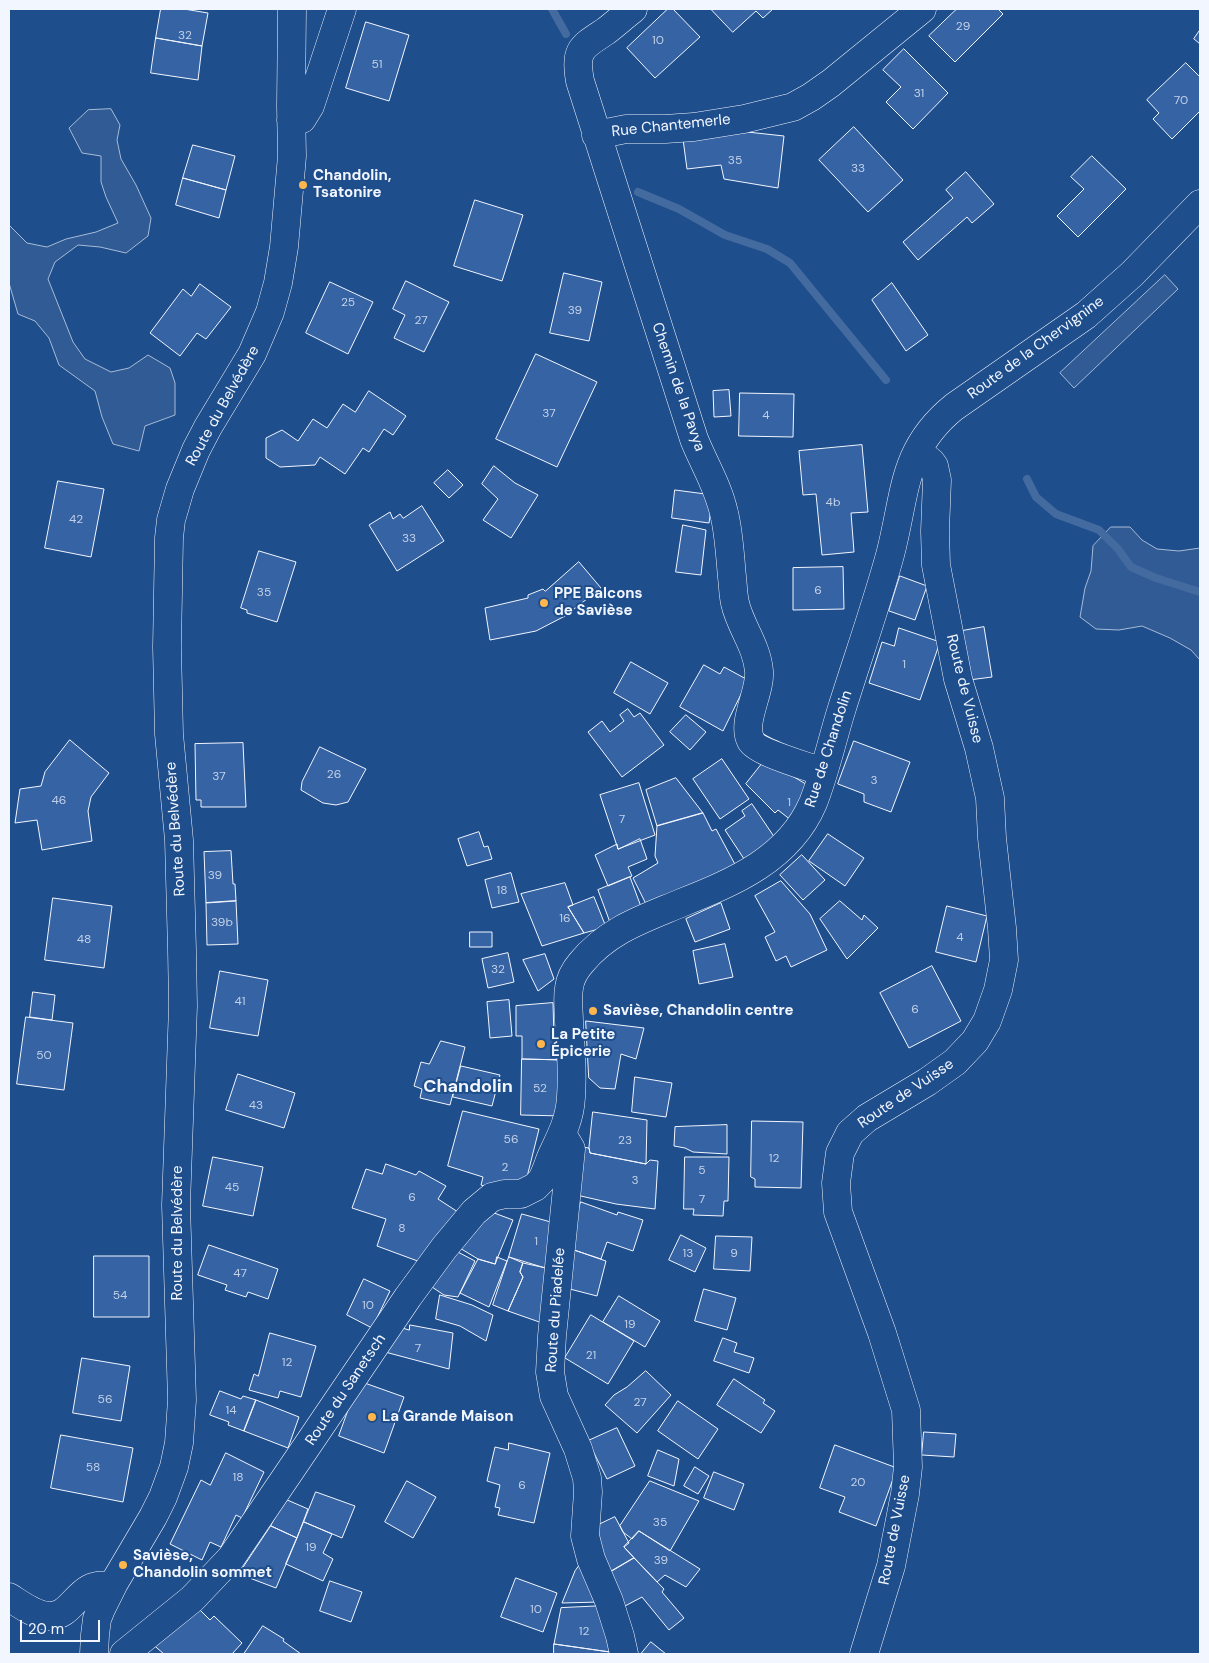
<!DOCTYPE html>
<html>
<head>
<meta charset="utf-8">
<style>
  body { margin:0 }
  #map { position:relative; width:1209px; height:1663px; overflow:hidden; background:#1f4e8c; font-family:"DM Sans",sans-serif }
  canvas { display:block }
  .frame { position:absolute; inset:0; border:10px solid #f2f6ff; pointer-events:none }
  .scale { position:absolute; left:20px; top:1620px; width:80px; height:22px; box-sizing:border-box; border:2px solid #f2f6ff; border-top:0; padding-left:6px; font-size:15px; line-height:18px; white-space:nowrap; color:#f2f6ff; -webkit-text-stroke:4px #1f4e8c; paint-order:stroke }
</style>
</head>
<body>
<div id="map">
<canvas width="1209" height="1663"></canvas>
<div class="frame"></div>
<div class="scale">20 m</div>
</div>
<script>
const ctx = document.querySelector('canvas').getContext('2d');
ctx.lineJoin = 'round';
function paint(path, color) { ctx.fillStyle = color; ctx.fill(path, 'evenodd'); }
function trace(path, color, width, dash) { ctx.strokeStyle = color; ctx.lineWidth = width; ctx.lineCap = dash ? 'butt' : 'round'; ctx.setLineDash(dash || []); ctx.stroke(path); }
function label(font, color, halo, rows, align = 'center') {
  ctx.font = font + ' "DM Sans",sans-serif'; ctx.lineWidth = 4; ctx.setLineDash([]); ctx.textBaseline = 'middle'; ctx.strokeStyle = halo; ctx.fillStyle = color; for (const [text, x, y, turn = 0] of rows) {
    ctx.save(); ctx.translate(x, y); ctx.rotate((+turn || 0) * Math.PI / 180); ctx.textAlign = isNaN(turn) ? turn : align; if (halo) ctx.strokeText(text, 0, 0); ctx.fillText(text, 0, 0); ctx.restore();
  }
}
const built = new Path2D(`
  M111 109 120 125 117 140 121 159 136 185 151 218 148 236 126 253 100 247 78 245 55 262 48 279 73 342 85 359 111 372 129 368 148 355 170 368 175 383V415L145 426 139 451 113 444 102 417 95 391 59 365 49 338 35 321 18 314 9 283V225L27 243 47 247 66 239 96 232 118 223 106 197 101 182V156L82 153 69 128 88 110Z
  M1165 275 1178 289 1074 388 1060 373Z
  M1111 527H1130L1142 540 1157 549 1179 551 1200 548V660L1191 650 1170 638 1142 626 1119 630 1096 629 1080 617 1085 588 1091 571 1093 546Z`);
paint(built, '#305b95');
trace(built, '#a8bbd7', 1);
trace(new Path2D(`
  M552 9 566 34
  M638 192 679 209 725 235 767 249 790 263 886 380
  M1027 479 1036 497 1056 514 1099 530 1118 549 1131 567 1156 578 1200 592`), '#446ba0', 8);
const building = new Path2D(`
  M161 9H184L208 13 202 46 156 38Z
  M668 9H673L700 37 655 78 627 48Z
  M711 9H773L763 18 756 11 733 32Z
  M957 9H998L1003 14 955 62 929 36Z
  M366 22 409 35 389 101 346 88Z
  M1200 30V44L1194 39Z
  M156 38 202 46 198 80 151 73Z
  M904 49 948 93 913 129 886 102 901 87 883 70Z
  M1186 63 1200 77V111L1172 139 1153 119 1159 113 1147 100Z
  M854 127 903 180 868 212 819 160Z
  M738 131 784 136 778 188 724 179 721 165 687 169 683 139Z
  M193 145 235 156 226 190 183 178Z
  M1092 156 1126 189 1078 237 1057 216 1084 189 1071 177Z
  M966 172 994 204 972 223 967 217 918 260 903 242 953 198 946 190Z
  M183 178 226 190 219 218 176 205Z
  M475 200 523 215 502 281 454 266Z
  M564 273 602 282 589 341 550 333Z
  M406 281 449 302 424 352 394 338 405 315 393 309Z
  M330 282 373 302 348 354 306 333Z
  M892 283 928 335 906 351 872 300Z
  M200 284 231 307 206 339 197 333 180 356 150 333 183 289 191 296Z
  M536 354 597 382 557 467 496 439Z
  M729 390 731 416 714 417 713 391Z
  M369 391 406 416 393 435 384 429 369 452 363 448 345 474 320 457 315 465 280 467 266 458V438L282 430 298 441 313 419 327 428 343 404 355 412Z
  M740 393 794 394 793 437 739 436Z
  M862 445 868 512 851 513 854 552 822 555 816 494 803 495 799 451Z
  M494 466 515 483 538 495 511 538 483 520 498 499 482 484Z
  M448 470 463 485 449 498 434 483Z
  M58 481 104 489 91 557 45 548Z
  M675 490 713 495 709 523 672 518Z
  M422 506 444 541 397 571 369 525 390 512 393 519 400 514 403 518Z
  M683 525 706 530 701 575 676 572Z
  M259 551 296 562 277 622 247 613V610L241 608Z
  M579 562 601 588 565 616 536 631 490 640 485 608 528 598V595L543 589 545 591Z
  M843 567 844 609 793 610V568Z
  M900 576 927 586 915 620 889 611Z
  M984 627 992 677 969 680 962 631Z
  M899 628 940 642 920 700 869 683 882 642 894 646Z
  M631 662 668 683 650 714 614 693Z
  M704 665 720 674 724 667 748 680 723 731 680 707Z
  M628 709 634 717 640 713 664 745 622 777 588 732 602 721 610 732 624 721 620 715Z
  M686 715 706 732 690 750 670 732Z
  M70 740 109 773 91 797 88 811 92 841 42 850 37 820 15 823 20 789 41 786 45 772Z
  M854 741 910 762 891 812 864 802V794L838 784Z
  M243 743 246 807H201V800H196L195 744Z
  M320 747 366 769 348 802 336 805 323 803 301 790 302 782Z
  M722 759 749 799 720 819 693 779Z
  M765 760 816 790 796 824 778 810 775 813 746 784Z
  M676 778 703 813 657 826 646 790Z
  M639 783 655 835 618 849 600 795Z
  M752 804 777 841 746 862 725 830 745 816 742 811Z
  M703 813 712 831 716 829 738 870 646 904 633 878 658 863 655 856 657 826Z
  M479 832 484 847 488 846 492 859 467 866 458 839Z
  M828 834 864 858 845 886 809 861Z
  M640 839 647 859 628 867 632 876 608 886 595 855 617 844 618 849Z
  M231 851 233 884H235L236 901 206 903 204 852Z
  M802 855 825 880 803 900 780 875Z
  M511 873 519 902 492 908 485 880Z
  M630 877 643 912 611 925 598 890Z
  M781 881 810 914 827 950 791 967 786 956 776 961 765 937 775 932 755 896Z
  M565 883 573 905 568 907 584 933 542 946 521 894Z
  M594 897 606 927 584 933 568 907Z
  M53 898 112 906 104 968 45 960Z
  M236 901 238 944 207 945 206 903Z
  M840 901 862 920 864 915 878 928 847 959 820 919Z
  M721 903 730 929 695 942 686 919Z
  M947 906 987 916 976 962 936 952Z
  M470 932H492V947H470Z
  M725 944 733 977 699 984 693 951Z
  M508 953 514 982 488 988 482 959Z
  M545 954 554 979 538 991 523 960Z
  M932 966 961 1021 909 1048 880 993Z
  M220 971 268 980 258 1036 210 1028Z
  M33 992 55 995 52 1020 30 1017Z
  M509 1000 512 1036 490 1038 487 1002Z
  M553 1003 554 1038H564L566 1060 522 1059V1036H516V1006Z
  M26 1017 73 1023 64 1090 17 1084Z
  M586 1021 644 1028 636 1059 621 1054 615 1089 600 1088 589 1078Z
  M441 1041 465 1047 450 1105 420 1098 422 1089 414 1086 421 1062 429 1064Z
  M522 1059 566 1060 563 1116 521 1115Z
  M461 1066 500 1075 492 1106 453 1097Z
  M238 1074 295 1093 284 1128 226 1110Z
  M635 1077 672 1083 666 1117 632 1112Z
  M463 1111 539 1129 527 1177 520 1184 490 1188 481 1185 483 1177 448 1166Z
  M593 1112 647 1120 646 1164 590 1153 589 1148Z
  M752 1121 803 1122 801 1188 755 1187V1179L751 1177Z
  M727 1125V1154L693 1152 685 1148 674 1146 675 1127Z
  M576 1146 589 1148 590 1153 646 1164 650 1160 658 1161 655 1209 616 1204 572 1194Z
  M213 1157 263 1167 253 1216 203 1206Z
  M685 1157H729L728 1201H724L723 1216 693 1215 694 1209H684Z
  M386 1164 416 1175 419 1171 446 1186 438 1199 458 1212 423 1263 377 1246 386 1219 352 1208 366 1169 382 1174Z
  M581 1202 617 1215 618 1212 643 1220 633 1251 607 1242 601 1259 571 1249 570 1235Z
  M486 1210 513 1220 495 1264 478 1259 458 1247Z
  M522 1214 558 1224 552 1270 509 1257Z
  M681 1235 706 1248 695 1272 669 1260Z
  M716 1236 752 1237 750 1271 714 1269Z
  M209 1245 278 1269 268 1299 248 1292 246 1297 225 1290 227 1285 198 1275Z
  M571 1249 606 1261 597 1296 562 1287Z
  M454 1250 475 1261 458 1297 444 1295 429 1285Z
  M94 1256H149V1317H94Z
  M497 1257 507 1261 489 1307 460 1293 478 1259 495 1264Z
  M509 1257 523 1263 520 1272 523 1277 508 1311 493 1305Z
  M523 1263 555 1270 545 1324 508 1311 523 1277 520 1272Z
  M364 1279 390 1291 372 1328 347 1315Z
  M704 1289 736 1298 727 1330 695 1321Z
  M440 1295 472 1305 493 1315 486 1341 460 1326 436 1319Z
  M619 1296 660 1321 645 1347 603 1322Z
  M591 1315 634 1341 608 1384 565 1358Z
  M410 1325 453 1333 449 1369 385 1352 399 1327 409 1330Z
  M270 1333 316 1346 301 1397 280 1391 278 1398 249 1390 254 1374 258 1376Z
  M723 1338 737 1343 734 1352 754 1358 749 1373 714 1361Z
  M82 1358 130 1366 121 1421 73 1413Z
  M646 1371 671 1395 637 1433 605 1405 614 1395 627 1387Z
  M734 1379 765 1400 763 1403 775 1411 761 1433 717 1405Z
  M359 1381 404 1397 384 1453 339 1436Z
  M220 1391 241 1399 243 1396 256 1400 244 1431 228 1425 229 1422 210 1415Z
  M256 1400 299 1417 288 1448 244 1431Z
  M678 1401 718 1429 698 1459 658 1431Z
  M617 1428 635 1466 607 1479 588 1441Z
  M924 1432 956 1434 954 1457 922 1455Z
  M61 1435 133 1448 123 1502 51 1488Z
  M509 1443 550 1453 534 1523 498 1515 500 1508 495 1507 500 1485 487 1481 495 1447 508 1450Z
  M835 1445 897 1468 876 1526 839 1512 845 1497 820 1488Z
  M658 1450 679 1459 674 1486 648 1476Z
  M226 1453 264 1472 242 1518 236 1515 221 1547 210 1542 202 1560 170 1544 201 1480 210 1485Z
  M695 1467 709 1476 698 1494 684 1486Z
  M714 1472 744 1484 734 1510 704 1498Z
  M407 1481 436 1497 413 1538 385 1522Z
  M650 1481 699 1501 670 1551 639 1531 632 1539 623 1532 620 1526Z
  M316 1492 355 1506 342 1538 304 1522Z
  M285 1499 308 1509 297 1538 271 1526Z
  M615 1517 629 1543 624 1547 634 1558 605 1575 590 1529Z
  M304 1522 332 1534 323 1553 333 1559 323 1581 286 1564Z
  M271 1526 297 1538 276 1588 239 1574Z
  M639 1531 700 1569 686 1587 665 1575 657 1582 624 1547Z
  M634 1558 664 1589 662 1592 684 1618 669 1630 642 1597 625 1606 605 1575Z
  M584 1559 599 1602 562 1603 575 1571Z
  M516 1578 557 1593 543 1632 501 1617Z
  M330 1581 362 1592 351 1622 320 1611Z
  M196 1606 210 1620 214 1616 242 1643 232 1654H164L150 1642Z
  M604 1606 610 1652 554 1644 561 1608Z
  M263 1626 284 1639 283 1641 301 1654H244Z
  M651 1642 666 1654H641Z
  M554 1644 610 1652V1654H554Z`);
paint(building, '#3563a3');
trace(building, '#f2f6ff', 1);
const minor = new Path2D(`
  M633 9C624 16 615 24 606 31 582 47 574 49 580 81L694 439C704 464 718 486 724 513 729 533 730 556 732 577 733 585 733 594 735 603 740 626 757 646 759 671 761 692 741 722 751 741 757 752 809 767 823 772
  M291 120 302 119 310 106 342 9
  M596 135 626 129H665L694 127 744 119 793 107 811 97 831 83 922 9
  M562 1134 571 1149 552 1336 550 1372 554 1396 578 1449 587 1478 588 1492 585 1536 591 1559 609 1601 620 1636 624 1654
  M9 1597C20 1604 34 1615 48 1616 75 1618 78 1577 112 1587
  M94 1654 95 1635 97 1619 101 1609 114 1583 153 1517 163 1497 174 1467 179 1443 182 1400 176 1205 183 1006 182 950 179 840 169 734 167 647 169 538 171 520 180 489 196 450 208 427 252 354 270 312 278 283 284 247 292 156 291 106 292 9
  M124 1654 192 1599 231 1558 408 1297 444 1248 474 1212 492 1197 505 1194H521L535 1187 541 1181C546 1173 548 1164 552 1155 561 1136 570 1119 571 1097 573 1072 571 1047 569 1022 569 1011 567 999 569 988 570 979 575 970 581 963 608 930 643 919 681 903 734 882 789 859 813 803 825 773 832 740 842 708 858 657 876 606 890 555 906 495 901 450 954 407L1086 315 1132 274 1200 204
  M864 1654 891 1566 905 1494 908 1467 906 1410 882 1333 838 1212 836 1183 840 1153 850 1133 867 1118 927 1082 955 1062 975 1041 987 1021 998 990 1004 960 1002 928 992 838 990 798 979 748 958 679 936 565 935 531 937 480 934 466 931 462 918 451`);
trace(minor, '#f2f6ff', 29);
trace(minor, '#1f4e8c', 28);
for (const [x, y, r, color] of [
  [303,185,5,"#ffb74d"],
  [544,603,5,"#ffb74d"],
  [593,1011,5,"#ffb74d"],
  [541,1044,5,"#ffb74d"],
  [372,1417,5,"#ffb74d"],
  [123,1565,5,"#ffb74d"]
]) { const dot = new Path2D(); dot.arc(x, y, r, 0, 2 * Math.PI); ctx.fillStyle = color; ctx.fill(dot); trace(dot, '#1f4e8c', 2); }
label('12px', '#c3d1e8', null, [
  ["29",963,27],
  ["32",185,36],
  ["10",658,41],
  ["51",377,65],
  ["31",919,94],
  ["70",1181,101],
  ["35",735,161],
  ["33",858,169],
  ["25",348,303],
  ["39",575,311],
  ["27",421,321],
  ["37",549,414],
  ["4",766,416],
  ["4b",833,503],
  ["42",76,520],
  ["33",409,539],
  ["6",818,591],
  ["35",264,593],
  ["1",904,665],
  ["26",334,775],
  ["37",219,777],
  ["3",874,781],
  ["46",59,801],
  ["1",789,803],
  ["7",622,820],
  ["39",215,876],
  ["18",502,891],
  ["16",565,919],
  ["39b",222,923],
  ["4",960,938],
  ["48",84,940],
  ["32",498,970],
  ["41",240,1002],
  ["6",915,1010],
  ["50",44,1056],
  ["52",540,1089],
  ["43",256,1106],
  ["56",511,1140],
  ["23",625,1141],
  ["12",774,1159],
  ["2",505,1168],
  ["5",702,1171],
  ["3",635,1181],
  ["45",232,1188],
  ["6",412,1198],
  ["7",702,1200],
  ["8",402,1229],
  ["1",536,1242],
  ["13",688,1254],
  ["9",734,1254],
  ["47",240,1274],
  ["54",120,1296],
  ["10",368,1306],
  ["19",630,1325],
  ["7",418,1349],
  ["21",591,1356],
  ["12",287,1363],
  ["56",105,1400],
  ["27",640,1403],
  ["14",231,1411],
  ["58",93,1468],
  ["18",238,1478],
  ["20",858,1483],
  ["6",522,1486],
  ["35",660,1523],
  ["19",311,1548],
  ["39",661,1561],
  ["10",536,1610],
  ["12",584,1632]
]);
label('15px', '#f2f6ff', '#1f4e8c', [
  ["Rue Chantemerle",671,126,-6],
  ["Route de la Chervignine",1036,348,-36],
  ["Chemin de la Pavya",678,387,71],
  ["Route du Belvédère",223,406,-61],
  ["Route de Vuisse",964,689,76],
  ["Rue de Chandolin",829,749,-72],
  ["Route du Belvédère",176,829,-94],
  ["Route de Vuisse",906,1094,-34],
  ["Route du Belvédère",178,1233,-90],
  ["Route du Piadelée",556,1310,-86],
  ["Route du Sanetsch",346,1390,-56],
  ["Route de Vuisse",895,1530,-79]
]);
label('bold 15px', '#f2f6ff', '#1f4e8c', [
  ["Chandolin,",313,176],
  ["Tsatonire",313,193],
  ["PPE Balcons",554,594],
  ["de Savièse",554,611],
  ["Savièse, Chandolin centre",603,1011],
  ["La Petite",551,1035],
  ["Épicerie",551,1052],
  ["La Grande Maison",382,1417],
  ["Savièse,",133,1556],
  ["Chandolin sommet",133,1573]
], 'left');
label('bold 18px', '#f2f6ff', '#1f4e8c', [
  ["Chandolin",468,1087]
]);
</script>
</body>
</html>
